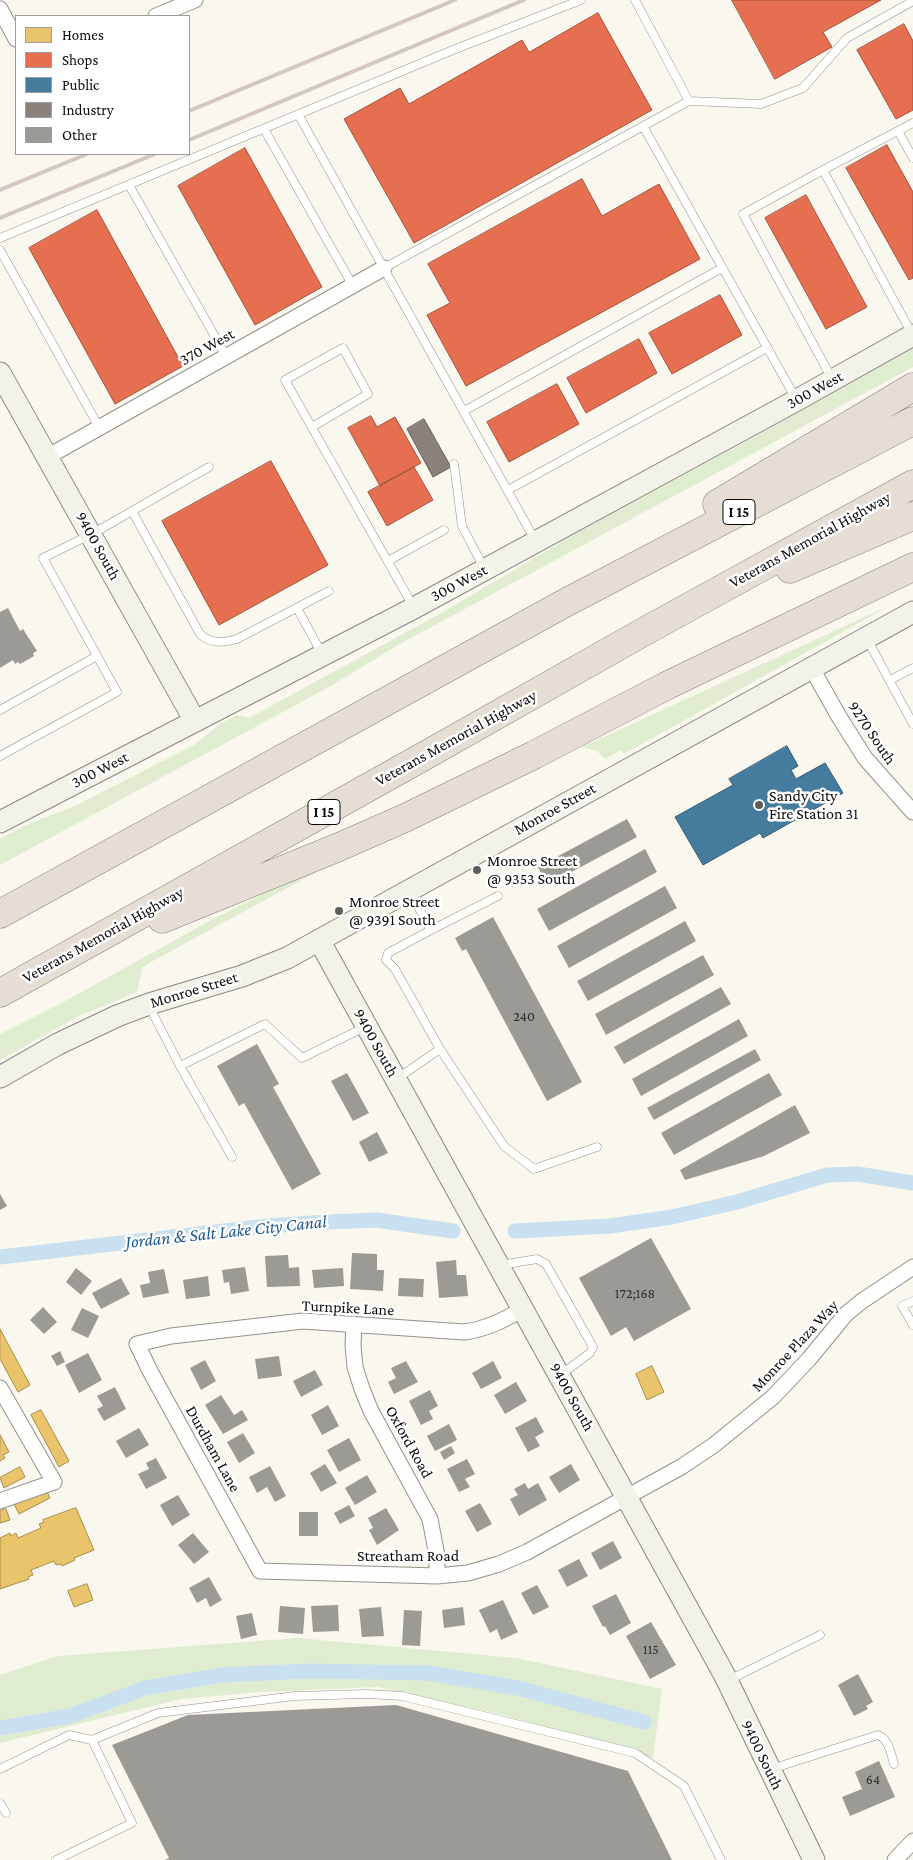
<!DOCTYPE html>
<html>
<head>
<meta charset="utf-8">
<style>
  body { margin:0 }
  #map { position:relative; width:913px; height:1860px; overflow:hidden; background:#f9f7ee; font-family:"Crimson Pro",serif }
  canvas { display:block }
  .legend { position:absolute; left:15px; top:15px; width:175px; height:140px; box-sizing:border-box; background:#fff; border:1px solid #9d9d9d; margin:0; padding:6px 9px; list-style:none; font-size:15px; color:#0a0a0a }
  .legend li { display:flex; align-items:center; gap:10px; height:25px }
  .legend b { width:25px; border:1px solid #9d9d9d }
</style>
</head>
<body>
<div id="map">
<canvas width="913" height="1860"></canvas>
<ul class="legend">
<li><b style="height:14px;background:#e9c46a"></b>Homes</li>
<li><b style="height:14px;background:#e76f51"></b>Shops</li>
<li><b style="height:14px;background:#457b9d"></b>Public</li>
<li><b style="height:14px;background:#8a817c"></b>Industry</li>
<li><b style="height:14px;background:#9c9a94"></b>Other</li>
</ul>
</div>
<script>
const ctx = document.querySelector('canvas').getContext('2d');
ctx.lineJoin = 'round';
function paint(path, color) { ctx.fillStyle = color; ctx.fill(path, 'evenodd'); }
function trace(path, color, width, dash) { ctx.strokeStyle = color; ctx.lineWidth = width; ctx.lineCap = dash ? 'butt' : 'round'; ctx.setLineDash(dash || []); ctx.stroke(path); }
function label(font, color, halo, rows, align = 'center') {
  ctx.font = font + ' "Crimson Pro",serif'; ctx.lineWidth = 5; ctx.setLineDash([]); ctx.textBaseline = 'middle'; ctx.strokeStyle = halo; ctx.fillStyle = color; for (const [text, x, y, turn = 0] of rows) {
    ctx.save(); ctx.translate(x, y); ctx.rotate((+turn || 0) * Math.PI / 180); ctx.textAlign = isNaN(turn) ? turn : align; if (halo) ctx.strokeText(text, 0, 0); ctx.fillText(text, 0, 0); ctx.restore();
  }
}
paint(new Path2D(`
  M913 349V367L398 645 329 687 0 865V839L26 825 77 805 194 745 221 723 237 715 249 718 443 612 580 531 712 460Z
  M882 609V610L624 754 621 750 605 759 597 751 582 747Z
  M313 869 315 873 149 963 142 968 137 992 79 1016 0 1060V1034L73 997 209 921Z
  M298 1638 516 1658 662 1689 653 1758 502 1715 377 1687 263 1692 181 1699 0 1743V1675L58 1656Z`), '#e0ecd0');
const homes = new Path2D(`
  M0 1329 30 1385 18 1392 0 1359Z
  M652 1366 664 1392 647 1400 636 1374Z
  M41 1410 69 1461 59 1467 31 1415Z
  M0 1435 9 1452 3 1455 5 1458 0 1461Z
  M20 1467 25 1477 4 1488 0 1478Z
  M45 1487 50 1498 19 1514 14 1504Z
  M76 1508 94 1550 74 1558 75 1560 62 1566 61 1564 56 1565 54 1561 31 1570 33 1575 28 1577 29 1579 0 1589V1538L10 1533 11 1536 16 1533 18 1538 41 1528 39 1524 44 1522 43 1520Z
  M6 1509 10 1520 0 1523V1511Z
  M87 1584 93 1600 74 1607 68 1591Z`);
paint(homes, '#e9c46a');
trace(homes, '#a68c4d', 1);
const shops = new Path2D(`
  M732 0H881L823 32 832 47 775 79Z
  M598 13 652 110 414 243 344 119 400 88 409 104 522 40 529 52Z
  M904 24 913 41V110L896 119 857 50Z
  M887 145 913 192V278L909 280 846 168Z
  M245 148 322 287 255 325 178 186Z
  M582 179 602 216 659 184 700 259 466 386 427 315 450 303 428 264Z
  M806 195 867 307 826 329 765 218Z
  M97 210 183 366 115 404 29 248Z
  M720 295 742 335 672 374 649 333Z
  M639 339 657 373 586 413 567 378Z
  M557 384 579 424 509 462 487 422Z
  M371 416 377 427 395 417 421 463 380 486 348 428Z
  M271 461 328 565 219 625 162 521Z
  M414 467 433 500 387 526 368 492Z`);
paint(shops, '#e76f51');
trace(shops, '#a5513c', 1);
const public = new Path2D(`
  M787 746 798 766 791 770 796 779 825 763 843 793 763 838 760 833 703 865 675 817 733 785 729 779Z`);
paint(public, '#457b9d');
trace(public, '#335971', 1);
const industry = new Path2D(`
  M424 419 451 467 433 477 407 429Z`);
paint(industry, '#8a817c');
trace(industry, '#645d5a', 1);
trace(new Path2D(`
  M515 1231 610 1226 672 1217 737 1202 827 1175 858 1174 913 1183
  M0 1257 267 1226 328 1222 376 1220 453 1231
  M0 1728 70 1716 145 1688 222 1675 309 1671 428 1673 518 1688 644 1722`), '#c8e0ef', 15);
paint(new Path2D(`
  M8 608 20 631 23 629 37 651 33 653 34 656 20 664 18 662 15 664 13 660 0 668V612Z
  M627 819 637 837 547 885 538 867Z
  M645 849 657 872 549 931 537 909Z
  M665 886 677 908 569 968 557 946Z
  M493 917 582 1082 547 1101 466 949 462 951 455 938Z
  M685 921 696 941 588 1001 577 981Z
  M703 955 714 975 606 1035 595 1014Z
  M721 987 731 1004 624 1064 614 1047Z
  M739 1019 748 1036 641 1096 632 1079Z
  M257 1044 279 1084 273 1087 321 1174 292 1190 244 1103 239 1106 217 1066Z
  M755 1049 761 1060 654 1120 647 1108Z
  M347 1073 369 1113 353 1121 331 1081Z
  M769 1073 782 1095 674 1155 661 1133Z
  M795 1105 810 1133 764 1156 685 1180 680 1170Z
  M377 1132 388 1153 369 1162 359 1142Z
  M0 1194 7 1206 0 1210Z
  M651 1238 691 1309 634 1341 626 1327 611 1336 579 1278Z
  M352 1253 377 1254V1270H384L383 1291 350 1289Z
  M288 1255 289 1268 299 1267 300 1286 267 1287 265 1256Z
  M456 1260 457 1275H466L468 1296 439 1298 436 1262Z
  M245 1267 249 1291 231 1294 229 1282 224 1283 222 1270Z
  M76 1268 92 1281 81 1295 66 1282Z
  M343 1268 344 1286 314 1288 312 1270Z
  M164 1269 169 1293 143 1298 140 1285 150 1283 148 1272Z
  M208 1276 210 1296 186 1299 183 1280Z
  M121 1278 130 1294 101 1309 92 1293Z
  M399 1278 424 1279 423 1297 398 1296Z
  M43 1307 57 1322 44 1334 30 1320Z
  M82 1308 99 1316 88 1338 71 1330Z
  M60 1351 65 1362 57 1366 51 1356Z
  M88 1353 102 1380 79 1393 65 1365Z
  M279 1356 282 1376 258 1379 255 1359Z
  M205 1360 216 1381 201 1390 190 1368Z
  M406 1361 418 1382 394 1394 388 1382 396 1378 391 1368Z
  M493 1361 502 1378 481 1389 472 1373Z
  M315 1370 323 1385 301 1397 293 1381Z
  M516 1382 527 1401 505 1414 494 1395Z
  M115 1387 126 1409 104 1421 97 1409 103 1406 97 1396Z
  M430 1390 438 1406 429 1411 433 1419 421 1425 409 1401Z
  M221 1395 234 1415 242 1410 248 1420 223 1434 205 1405Z
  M328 1405 339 1426 322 1435 311 1415Z
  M536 1417 544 1432 535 1437 540 1446 528 1452 515 1428Z
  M449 1424 457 1440 435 1451 427 1436Z
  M139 1428 149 1445 126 1458 116 1441Z
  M243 1433 255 1453 239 1463 227 1442Z
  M349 1438 361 1460 339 1472 327 1450Z
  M451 1446 455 1453 444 1460 440 1452Z
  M156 1458 167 1478 146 1489 138 1474 149 1469 146 1463Z
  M467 1459 475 1474 465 1479 470 1487 459 1492 447 1469Z
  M325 1464 337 1483 321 1492 310 1473Z
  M571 1464 580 1480 559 1493 549 1477Z
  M270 1466 286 1496 275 1502 267 1487 257 1493 249 1477Z
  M367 1475 377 1492 355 1505 345 1488Z
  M525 1483 528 1489 538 1483 547 1500 519 1516 510 1499 518 1495 514 1489Z
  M178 1495 190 1515 172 1526 160 1505Z
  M480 1503 492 1524 477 1532 465 1511Z
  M349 1505 355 1516 340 1524 334 1513Z
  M386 1508 399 1530 377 1545 369 1530 373 1528 368 1518Z
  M299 1512H318V1536H299Z
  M193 1533 209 1552 194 1564 178 1545Z
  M613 1541 622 1558 600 1570 591 1553Z
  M579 1559 588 1576 567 1587 558 1570Z
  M209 1577 222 1600 210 1607 206 1598 197 1603 189 1588Z
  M537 1585 549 1607 533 1615 521 1593Z
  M616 1594 631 1623 610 1635 605 1626 603 1627 592 1606Z
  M503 1600 518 1632 501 1640 497 1629 490 1633 479 1610Z
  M338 1605 339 1631 313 1632 311 1606Z
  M280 1606 305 1608 303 1634 278 1632Z
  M381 1607 384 1636 362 1637 359 1609Z
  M463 1607 465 1625 444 1628 442 1610Z
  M404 1610 422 1611 420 1646 402 1645Z
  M252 1613 257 1635 241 1639 236 1616Z
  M651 1622 676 1665 650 1679 626 1636Z
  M858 1674 873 1702 866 1706 868 1709 854 1716 838 1685Z
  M396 1705 628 1771 672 1860H165L169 1858 112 1745 188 1715Z
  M879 1761 895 1797 850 1816 842 1797 862 1789 855 1772Z`), '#9c9a94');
const lane = new Path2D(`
  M635 0 689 101 761 104 803 88 847 38 913 1
  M298 114 535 540
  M643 126 796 399
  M264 129 353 286
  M898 131 913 158
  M823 170 913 123
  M129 185 226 356
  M0 238 453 50 581 0
  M0 250 99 427
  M384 268 689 101
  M832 379 743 214 823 170 912 334
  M464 411 722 268
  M312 427 368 394 343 348 285 380 413 606
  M454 464 462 526 484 568
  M508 490 767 348
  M132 511 200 634C211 644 223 643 237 639L329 591
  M388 561 444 530
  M297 608 322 654
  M867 639 913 724
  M890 680 913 668
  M0 710 97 656
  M0 756 117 692 43 558 92 534 209 467
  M410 892 431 930 498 896
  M149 1006 180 1066 265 1024 302 1058 365 1027
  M440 1049 504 1146 534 1169 597 1147
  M180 1066 232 1157
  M398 1078 440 1049 395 969 386 960 388 953 431 930
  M501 1265 537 1259 546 1264 593 1347 590 1353 560 1375
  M913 1301 902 1306 913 1325
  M729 1680 820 1635
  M0 1769 69 1735 92 1740 158 1713 295 1696 367 1694 402 1696 635 1753 684 1786 721 1860
  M771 1769 878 1735C889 1739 891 1754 894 1764
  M0 1803 6 1813
  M56 1860 132 1823 92 1740`);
const street = new Path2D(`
  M0 9 16 39
  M156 16 195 0
  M47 457 384 268
  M811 667 838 715 865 758 913 812
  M523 1309C504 1320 487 1329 464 1332L303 1321 171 1336 137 1344 150 1371 260 1571 437 1576 468 1573 499 1564 527 1552 681 1467 714 1445 773 1397 809 1359 846 1314 862 1301 913 1267
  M354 1324 353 1345 355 1367 362 1389 371 1411 430 1519 437 1556V1576
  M0 1388 54 1482 0 1501
  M895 1860 913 1841`);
const secondary = new Path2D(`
  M0 373 195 721
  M0 822 414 608 797 400 913 335
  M319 940 725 1676 814 1860
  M0 1077 58 1044 117 1016 149 1004 242 976 287 958 913 612`);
const highway = new Path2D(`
  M717 504 913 387
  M790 569 913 516
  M0 914 565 603 913 421
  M162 919 339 847 405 818 534 755 666 686 913 567
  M0 993 419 759 647 630 913 484`);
trace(lane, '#92918d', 9);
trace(street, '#92918d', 17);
trace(secondary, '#888783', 23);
trace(highway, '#7f7e7a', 29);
trace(lane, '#fefefc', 8);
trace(street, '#fefefc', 15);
trace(secondary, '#f3f2e8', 21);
trace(highway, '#e6ded5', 28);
trace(new Path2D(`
  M189 111 455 0
  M189 140 524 0
  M0 190 87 154
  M0 218 155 154`), '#d4c6c4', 4);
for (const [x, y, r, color] of [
  [759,805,5,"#5e5d5a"],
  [477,870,5,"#5e5d5a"],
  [339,911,5,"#5e5d5a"]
]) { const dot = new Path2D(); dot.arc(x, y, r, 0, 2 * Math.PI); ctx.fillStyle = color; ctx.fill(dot); trace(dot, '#fff', 2); }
label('14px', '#2e2e2c', null, [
  ["240",524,1017],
  ["172;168",635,1294],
  ["115",651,1650],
  ["64",873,1780]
]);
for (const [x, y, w] of [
  [739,512,32],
  [324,812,32]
]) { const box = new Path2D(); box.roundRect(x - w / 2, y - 12.5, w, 25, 4); ctx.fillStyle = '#fff'; ctx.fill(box); trace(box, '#0a0a0a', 1); }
label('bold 15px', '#0a0a0a', null, [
  ["I 15",739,512],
  ["I 15",324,812]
]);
label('16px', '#0a0a0a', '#fff', [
  ["370 West",207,347,-29],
  ["300 West",815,390,-29],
  ["Veterans Memorial Highway",810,540,-29],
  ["9400 South",98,546,61],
  ["300 West",459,583,-28],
  ["9270 South",872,733,56],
  ["Veterans Memorial Highway",456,738,-29],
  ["300 West",100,770,-27],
  ["Monroe Street",555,809,-29],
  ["Veterans Memorial Highway",103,935,-29],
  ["Monroe Street",194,990,-17],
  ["9400 South",376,1043,61],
  ["Turnpike Lane",348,1308,3],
  ["Monroe Plaza Way",795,1346,-47],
  ["9400 South",572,1397,61],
  ["Oxford Road",409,1442,61],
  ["Durdham Lane",213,1449,61],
  ["Streatham Road",408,1556],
  ["9400 South",762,1755,64]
]);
label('16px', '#0a0a0a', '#fff', [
  ["Sandy City",769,796],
  ["Fire Station 31",769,814],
  ["Monroe Street",487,861],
  ["@ 9353 South",487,879],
  ["Monroe Street",349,902],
  ["@ 9391 South",349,920]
], 'left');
label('italic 18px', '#21598f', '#fff', [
  ["Jordan & Salt Lake City Canal",226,1232,-6]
]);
</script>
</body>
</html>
